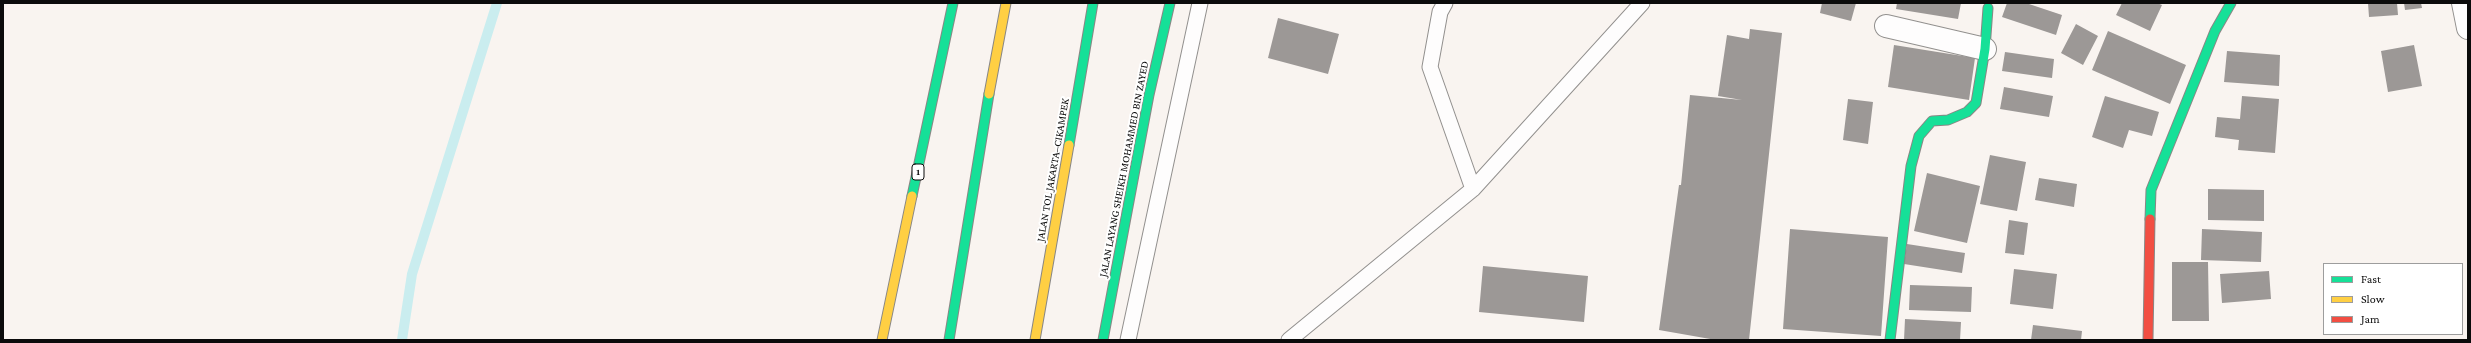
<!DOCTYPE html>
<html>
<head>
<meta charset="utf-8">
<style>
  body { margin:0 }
  #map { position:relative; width:2471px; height:343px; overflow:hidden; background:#f9f4f0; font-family:"Crimson Pro",serif }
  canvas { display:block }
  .frame { position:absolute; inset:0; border:4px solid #0b0b0b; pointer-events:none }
  .legend { position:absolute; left:2323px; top:263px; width:140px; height:72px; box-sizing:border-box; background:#fff; border:1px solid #9d9d9d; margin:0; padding:5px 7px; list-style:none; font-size:12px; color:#0b0b0b }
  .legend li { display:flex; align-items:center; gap:8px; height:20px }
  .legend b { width:20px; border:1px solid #9d9d9d }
</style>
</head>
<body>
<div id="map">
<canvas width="2471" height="343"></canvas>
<div class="frame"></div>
<ul class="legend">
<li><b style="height:5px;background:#16e098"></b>Fast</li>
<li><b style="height:5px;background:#ffcf43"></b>Slow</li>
<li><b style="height:5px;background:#f24e42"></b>Jam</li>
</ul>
</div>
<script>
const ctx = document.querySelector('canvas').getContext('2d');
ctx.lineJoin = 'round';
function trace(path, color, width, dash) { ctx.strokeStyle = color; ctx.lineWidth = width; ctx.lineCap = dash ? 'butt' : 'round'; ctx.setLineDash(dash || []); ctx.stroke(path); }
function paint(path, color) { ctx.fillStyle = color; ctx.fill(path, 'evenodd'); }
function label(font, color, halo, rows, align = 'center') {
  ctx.font = font + ' "Crimson Pro",serif'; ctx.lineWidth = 4; ctx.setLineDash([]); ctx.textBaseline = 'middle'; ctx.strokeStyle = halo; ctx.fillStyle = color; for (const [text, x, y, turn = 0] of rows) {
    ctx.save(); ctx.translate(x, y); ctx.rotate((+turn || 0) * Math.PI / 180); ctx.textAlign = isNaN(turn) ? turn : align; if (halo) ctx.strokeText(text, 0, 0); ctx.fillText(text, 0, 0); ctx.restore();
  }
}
trace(new Path2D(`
  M402 340 412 274 497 3`), '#caedef', 10);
paint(new Path2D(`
  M1822 3H1856L1851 21 1820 13Z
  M1897 3H1961L1958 19 1896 9Z
  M2007 3H2026L2062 15 2056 35 2002 17Z
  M2122 3H2157L2162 5 2150 31 2116 15Z
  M2368 3H2397L2398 15 2369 17Z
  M2404 3H2421L2422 8 2405 10Z
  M1278 18 1339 34 1328 74 1268 58Z
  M2076 24 2098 36 2083 65 2061 53Z
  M1750 29 1782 33 1749 340H1716L1659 330 1679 185H1681L1690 95 1742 100 1718 96 1727 35 1749 39Z
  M2108 31 2186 65 2170 104 2092 70Z
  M1894 45 1975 58 1969 100 1888 87Z
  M2414 45 2422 86 2388 92 2381 51Z
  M2227 51 2280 55 2279 86 2224 82Z
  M2005 52 2054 59 2052 78 2002 71Z
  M2004 87 2053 96 2049 117 2000 109Z
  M2105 96 2159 112 2152 136 2129 130 2123 148 2092 137Z
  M2242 96 2279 99 2275 153 2238 150 2239 140 2215 137 2217 117 2240 119Z
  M1848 99 1873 102 1868 144 1843 140Z
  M1990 155 2026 162 2017 211 1980 204Z
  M1927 173 1980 186 1967 243 1914 231Z
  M2039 178 2077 184 2074 207 2035 200Z
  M2208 189 2264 190V221L2208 220Z
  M2009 220 2028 223 2024 255 2005 253Z
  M1790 229 1888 237 1881 336 1783 329Z
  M2202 229 2262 232 2261 262 2201 260Z
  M1907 244 1965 253 1962 273 1904 264Z
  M2172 262H2208L2209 321H2172Z
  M1483 266 1588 276 1584 322 1479 312Z
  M2014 269 2057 274 2053 309 2010 304Z
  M2269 271 2271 299 2222 303 2220 274Z
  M1910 285 1972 287 1971 312 1909 310Z
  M1905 319 1961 322 1960 340H1904Z
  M2033 325 2082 331 2081 340H2031Z`), '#9c9896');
const lane = new Path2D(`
  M1445 3 1440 12 1430 67 1473 189
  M1128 340 1200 3
  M1289 340 1473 189 1642 3`);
const street = new Path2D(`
  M2463 3 2468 28
  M1886 26 1985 49`);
const fast = new Path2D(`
  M1069 145 1093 3
  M912 196 953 3
  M2150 219 2151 190 2215 31 2231 3
  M949 340 989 94
  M1103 340 1149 95 1170 3
  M1890 340 1911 166 1919 136 1932 121 1948 120 1967 112 1976 103 1985 49 1988 8`);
const slow = new Path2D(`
  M989 94 1006 3
  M882 340 912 196
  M1035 340 1069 145`);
const jam = new Path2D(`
  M2148 340 2150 219`);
trace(lane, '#92908e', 17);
trace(street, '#92908e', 24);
trace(fast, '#898785', 11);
trace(slow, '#898785', 11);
trace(jam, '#898785', 11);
trace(lane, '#fefdfd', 15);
trace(street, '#fefdfd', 22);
trace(fast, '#16e098', 9);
trace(slow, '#ffcf43', 9);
trace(jam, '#f24e42', 9);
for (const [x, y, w] of [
  [918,172,12]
]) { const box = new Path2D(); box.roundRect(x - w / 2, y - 8, w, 16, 3); ctx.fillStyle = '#fff'; ctx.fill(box); trace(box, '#0b0b0b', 1); }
label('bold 10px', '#0b0b0b', null, [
  ["1",918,172]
]);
label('11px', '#0b0b0b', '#fff', [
  ["JALAN LAYANG SHEIKH MOHAMMED BIN ZAYED",1124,169,-79],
  ["JALAN TOL JAKARTA–CIKAMPEK",1053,170,-80]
]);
</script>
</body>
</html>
